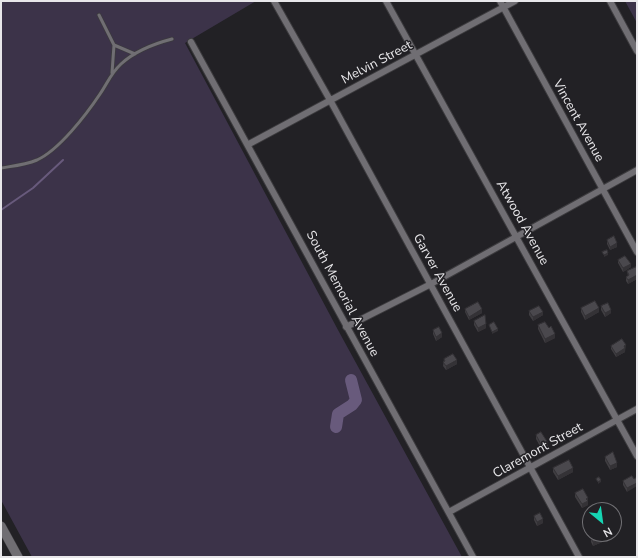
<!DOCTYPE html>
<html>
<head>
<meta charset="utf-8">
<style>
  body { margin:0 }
  #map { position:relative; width:638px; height:558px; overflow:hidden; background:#222125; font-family:"Nunito Sans",sans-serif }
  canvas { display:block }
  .frame { position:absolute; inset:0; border:2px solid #e8e7ea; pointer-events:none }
  .north { position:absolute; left:582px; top:502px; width:40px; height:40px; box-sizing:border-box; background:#222125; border:1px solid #717074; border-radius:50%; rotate:151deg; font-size:11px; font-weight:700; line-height:16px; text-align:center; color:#e8e7ea }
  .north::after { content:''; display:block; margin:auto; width:14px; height:18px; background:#16d5b3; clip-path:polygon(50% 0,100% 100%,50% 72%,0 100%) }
</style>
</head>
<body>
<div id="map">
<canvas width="638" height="558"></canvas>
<div class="frame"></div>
<div class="north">N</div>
</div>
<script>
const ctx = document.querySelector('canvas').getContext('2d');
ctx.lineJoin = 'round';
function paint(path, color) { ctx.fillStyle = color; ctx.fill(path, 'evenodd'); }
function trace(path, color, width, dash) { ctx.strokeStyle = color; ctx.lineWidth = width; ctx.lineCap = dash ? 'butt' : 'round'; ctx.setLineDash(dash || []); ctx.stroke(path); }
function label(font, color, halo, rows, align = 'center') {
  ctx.font = font + ' "Nunito Sans",sans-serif'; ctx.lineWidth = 3; ctx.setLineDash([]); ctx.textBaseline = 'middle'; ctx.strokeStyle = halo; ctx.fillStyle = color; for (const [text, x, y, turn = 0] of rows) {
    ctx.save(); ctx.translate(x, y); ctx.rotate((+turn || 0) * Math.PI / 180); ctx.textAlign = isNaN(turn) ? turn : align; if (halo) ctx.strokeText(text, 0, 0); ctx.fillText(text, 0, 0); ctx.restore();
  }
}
paint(new Path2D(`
  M1 1H256L185 43 338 330 462 557H32L1 500Z
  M625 1H637V23Z`), '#3c3349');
trace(new Path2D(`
  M1 210 33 188 63 160`), '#685a7c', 2);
trace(new Path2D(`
  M336 427 338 414 352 405 356 400 351 380`), '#685a7c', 12);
const lane = new Path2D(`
  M99 15 114 45 135 54
  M112 73 114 45
  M1 168C13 166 25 165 37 160 59 150 86 115 100 94 107 84 111 73 121 64 135 51 153 44 172 39`);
const street = new Path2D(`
  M274 1 330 100 579 557
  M386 1 637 456
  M500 1 637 252
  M610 1 637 51
  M191 42 473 557
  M249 144 515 1
  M346 327 431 284 637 170
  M449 512 637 409`);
const secondary = new Path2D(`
  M1 526 18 557`);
trace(lane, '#3c3b3e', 4.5);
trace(street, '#3c3b3e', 8);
trace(secondary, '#3c3b3e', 10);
trace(lane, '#706e73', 3);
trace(street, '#706e73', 6);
trace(secondary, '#706e73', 9);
paint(new Path2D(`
  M607 240 617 247 610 250 607 244Z
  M618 260 631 267 623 272 618 263Z
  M637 269V279L628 284 626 281V277L628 276 627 271Z
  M601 306 611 313 605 317 601 310Z
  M581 308 599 312 585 320 581 312Z
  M465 309 482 313 469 320 465 312Z
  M529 311 543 315 533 321 529 315Z
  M474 321 486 328 478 332 474 325Z
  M538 325 555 338 545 343 538 329Z
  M433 330 442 337 436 341 433 334Z
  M611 346 626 349H625V352L616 357 611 349Z
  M444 359 457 364 446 370 443 366Z
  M536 435 548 446 542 450 536 439Z
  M605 457 617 467 610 470 605 461Z
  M553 468 573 472 558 480 553 472Z
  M632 476 627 492 623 485V481Z
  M575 493 588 501V505L582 508 575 497Z
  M534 516 543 523 537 526 534 520Z
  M611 534V536L607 538V540L593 546 591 542V538Z`), '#403e42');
paint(new Path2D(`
  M617 243V247L610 250V247Z
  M608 253V255L604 257V255Z
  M631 264V267L623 272V268Z
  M637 275V279L628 284V280Z
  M599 308V312L585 320V316Z
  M482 309V313L469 320V317Z
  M611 310V313L605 317V313Z
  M543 312V315L533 321V317Z
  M486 324V328L478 332V328Z
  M498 329V331L492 334V332Z
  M442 333V337L436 341V337Z
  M555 334V338L545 343V339Z
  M626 345 625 352 616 357V354Z
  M457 360V364L446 370V366Z
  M548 443V446L542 450V446Z
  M617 463V467L610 470V466Z
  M573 468V472L558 480V476Z
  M601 480V482L598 484V482Z
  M637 483V486L627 492V488Z
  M588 498V505L582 508V504L586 499Z
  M543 519V523L537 526V522Z
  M607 534H611V536L607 538V540L593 546V542Z`), '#343236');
const building = new Path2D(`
  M614 236 617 243 610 247 607 240Z
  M607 250 608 253 604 255 602 252Z
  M625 256 631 264 623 268 618 260Z
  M636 267 637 269V275L628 280 626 277 629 275 627 271Z
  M595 301 599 308 585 316 581 308Z
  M478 302 482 309 469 317 465 309Z
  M608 303 611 310 605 313 601 306Z
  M539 306 543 312 533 317 529 311Z
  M485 315 486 324 478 328 474 321Z
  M494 322 498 329 492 332 489 325Z
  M545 322 549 328 551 326 555 334 545 339 538 325Z
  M439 327 442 333 436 337 433 330Z
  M622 339 626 345 624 346 625 348 616 354 611 346Z
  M453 354 457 360 446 366 443 362 445 361 444 359Z
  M541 432 548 443 542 446 536 435Z
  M613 452 617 463 610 466 605 457Z
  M569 460 573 468 558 476 553 468Z
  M632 476 634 479 637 477V483L627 488 623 481Z
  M599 477 601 480 598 482 596 479Z
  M583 489 588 498 586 499 588 501 582 504 575 493Z
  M540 513 543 519 537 522 534 516Z
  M598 534H607L606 535 607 536 593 542 591 538Z`);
paint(building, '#4a484d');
trace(building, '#343236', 1);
label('13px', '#e8e7ea', '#222125', [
  ["Melvin Street",377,63,-28],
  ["Vincent Avenue",578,121,61],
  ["Atwood Avenue",522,223,61],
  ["Garver Avenue",437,273,61],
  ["South Memorial Avenue",342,294,62],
  ["Claremont Street",538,451,-29]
]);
</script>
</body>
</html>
